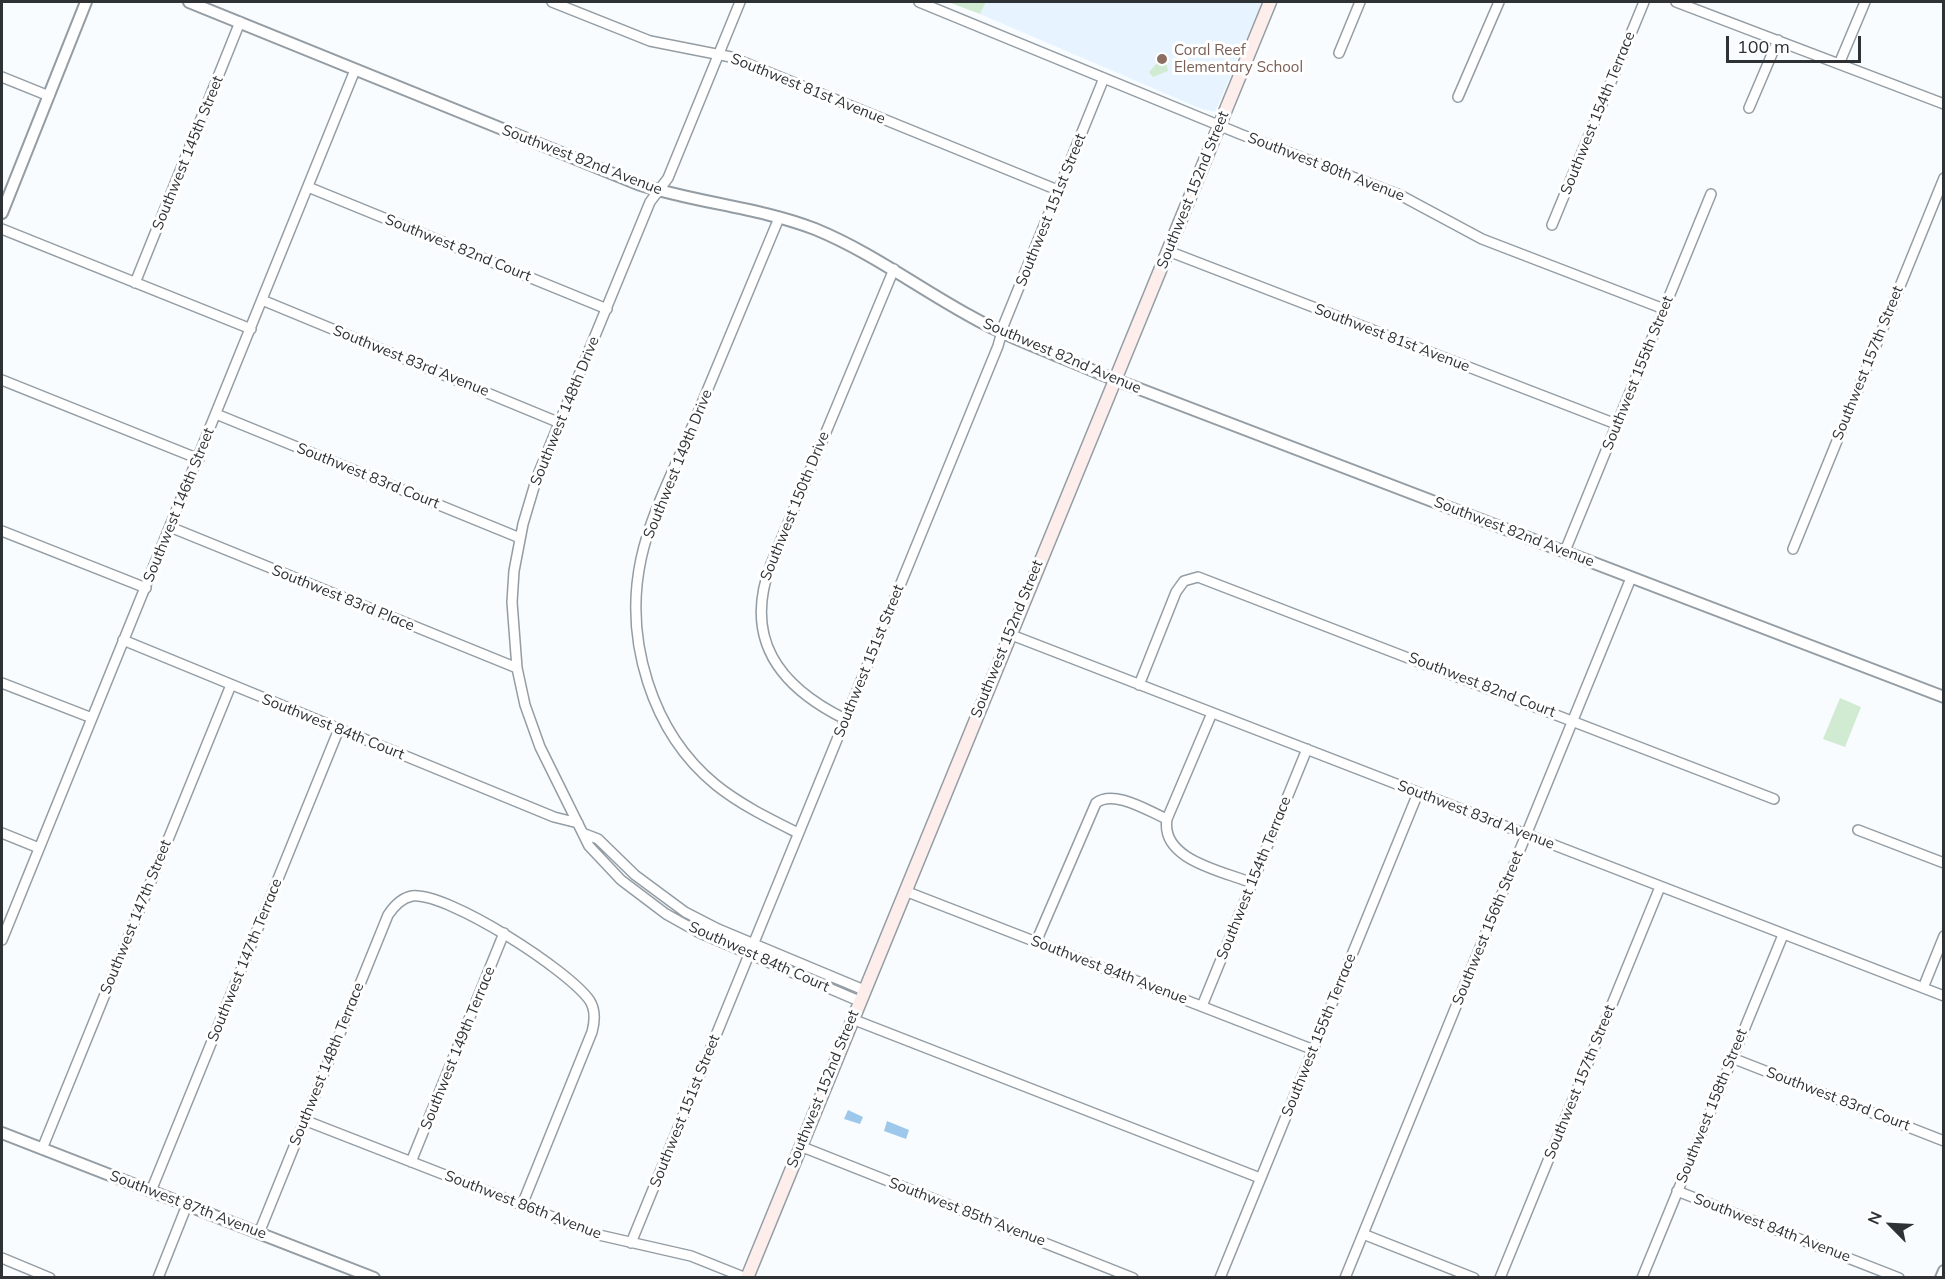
<!DOCTYPE html>
<html>
<head>
<meta charset="utf-8">
<style>
  body { margin:0 }
  #map { position:relative; width:1945px; height:1279px; overflow:hidden; background:#f8fcff; font-family:Mulish,sans-serif }
  canvas { display:block }
  .frame { position:absolute; inset:0; border:3px solid #2e3235; pointer-events:none }
  .north { position:absolute; left:1861px; top:1195px; width:60px; height:60px; -webkit-text-stroke:4px #fff; paint-order:stroke; rotate:294deg; font-size:16px; font-weight:700; line-height:24px; text-align:center; color:#2e3235 }
  .north::after { content:''; display:block; margin:auto; width:21px; height:27px; background:#2e3235; clip-path:polygon(50% 0,100% 100%,50% 72%,0 100%) }
  .scale { position:absolute; left:1726px; top:36px; width:135px; height:27px; box-sizing:border-box; border:3px solid #2e3235; border-top:0; padding-left:8px; font-size:18px; line-height:21px; white-space:nowrap; color:#2e3235; -webkit-text-stroke:4px #fff; paint-order:stroke }
</style>
</head>
<body>
<div id="map">
<canvas width="1945" height="1279"></canvas>
<div class="frame"></div>
<div class="north">N</div>
<div class="scale">100 m</div>
</div>
<script>
const ctx = document.querySelector('canvas').getContext('2d');
ctx.lineJoin = 'round';
function paint(path, color) { ctx.fillStyle = color; ctx.fill(path, 'evenodd'); }
function trace(path, color, width, dash) { ctx.strokeStyle = color; ctx.lineWidth = width; ctx.lineCap = dash ? 'butt' : 'round'; ctx.setLineDash(dash || []); ctx.stroke(path); }
function label(font, color, halo, rows, align = 'center') {
  ctx.font = font + ' Mulish,sans-serif'; ctx.lineWidth = 6; ctx.setLineDash([]); ctx.textBaseline = 'middle'; ctx.strokeStyle = halo; ctx.fillStyle = color; for (const [text, x, y, turn = 0] of rows) {
    ctx.save(); ctx.translate(x, y); ctx.rotate((+turn || 0) * Math.PI / 180); ctx.textAlign = isNaN(turn) ? turn : align; if (halo) ctx.strokeText(text, 0, 0); ctx.fillText(text, 0, 0); ctx.restore();
  }
}
paint(new Path2D(`
  M986 2H1262L1215 112 1199 108 980 14Z`), '#e7f4ff');
paint(new Path2D(`
  M948 2H986L980 14Z
  M1160 60 1166 61 1168 71 1153 77 1149 72Z
  M1840 698 1861 707 1845 747 1823 739Z`), '#d1ead2');
paint(new Path2D(`
  M848 1110 863 1117 860 1124 844 1119Z
  M887 1121 909 1130 906 1139 884 1131Z`), '#9dc8ec');
const minor = new Path2D(`
  M552 2 650 41 731 57 1060 191
  M740 2 668 178 650 202 537 477 523 524 514 571 512 602 517 668 525 705 540 747 589 846 621 880 666 914 700 933 859 1001
  M919 2 1240 134 1400 195 1482 239 1664 309
  M1676 2 1944 104
  M1339 53 1360 2
  M1839 64 1865 2
  M2 77 49 96
  M1458 97 1499 2
  M1749 108 1778 40
  M308 187 607 309
  M779 218C750 288 721 358 692 427 674 470 651 513 641 559 624 639 651 732 716 785 741 805 770 819 798 833
  M1552 225 1644 2
  M2 229 251 329
  M1168 251 1616 424
  M135 283 240 22
  M262 300 560 423
  M2 380 199 459
  M216 414 520 538
  M170 527 517 668
  M2 531 146 588
  M1793 549 1944 178
  M1565 551 1711 194
  M1009 634 1944 996
  M123 640 554 817 578 823
  M2 683 92 718
  M1139 685 1176 592 1184 581 1198 577 1774 799
  M1212 713 1167 819C1160 860 1223 871 1252 883
  M845 719C778 686 743 638 771 564L894 269
  M1858 830 1944 863
  M2 833 39 848
  M585 834 598 839 635 875 685 912 718 929 864 990
  M905 891 1314 1050
  M2 940 355 70
  M1036 942 1096 803C1114 789 1148 811 1167 819
  M1923 988 1944 936
  M1202 1006 1307 749
  M852 1019 1260 1178
  M1732 1058 1944 1141
  M304 1120 599 1235 691 1256 746 1278
  M800 1146 1133 1278
  M42 1149 231 685
  M411 1162 504 933
  M151 1191 339 729
  M1677 1191 1899 1278
  M259 1233 388 915C394 906 401 898 412 896 448 892 570 971 590 1001 596 1011 595 1021 592 1032L522 1205
  M1363 1234 1474 1278
  M631 1243 998 346 1004 324 1104 78
  M2 1258 50 1278
  M158 1278 187 1205
  M1220 1278 1418 793
  M1345 1278 1631 578
  M1500 1278 1660 887
  M1642 1278 1783 935`);
const tertiary = new Path2D(`
  M189 2 638 184C696 203 758 207 815 229 871 252 917 287 970 316 1012 340 1059 355 1103 375L1944 697
  M2 213 86 2
  M2 1133 374 1278
  M1941 1278 1944 1271`);
const secondary = new Path2D(`
  M747 1278 1270 2`);
trace(minor, '#949da4', 12);
trace(tertiary, '#949da4', 14);
trace(secondary, '#949da4', 15);
trace(minor, '#fff', 9);
trace(tertiary, '#fff', 10);
trace(secondary, '#fdeeeb', 12);
for (const [x, y, r, color] of [
  [1162,59,6,"#8d6e63"]
]) { const dot = new Path2D(); dot.arc(x, y, r, 0, 2 * Math.PI); ctx.fillStyle = color; ctx.fill(dot); trace(dot, '#fff', 2); }
label('15px', '#785e54', '#fff', [
  ["Coral Reef",1174,50],
  ["Elementary School",1174,67]
], 'left');
label('15px', '#2e3235', '#fff', [
  ["Southwest 81st Avenue",808,89,22],
  ["Southwest 154th Terrace",1598,113,-68],
  ["Southwest 145th Street",188,153,-68],
  ["Southwest 82nd Avenue",582,160,21],
  ["Southwest 80th Avenue",1326,167,21],
  ["Southwest 152nd Street",1193,190,-68],
  ["Southwest 151st Street",1051,210,-68],
  ["Southwest 82nd Court",458,248,22],
  ["Southwest 81st Avenue",1392,338,21],
  ["Southwest 82nd Avenue",1062,356,23],
  ["Southwest 83rd Avenue",411,361,22],
  ["Southwest 157th Street",1868,363,-68],
  ["Southwest 155th Street",1638,373,-68],
  ["Southwest 148th Drive",565,411,-68],
  ["Southwest 149th Drive",678,464,-68],
  ["Southwest 83rd Court",368,476,22],
  ["Southwest 146th Street",179,505,-68],
  ["Southwest 150th Drive",795,506,-68],
  ["Southwest 82nd Avenue",1514,532,21],
  ["Southwest 83rd Place",343,598,22],
  ["Southwest 152nd Street",1007,639,-68],
  ["Southwest 151st Street",869,661,-68],
  ["Southwest 82nd Court",1482,685,21],
  ["Southwest 84th Court",333,727,22],
  ["Southwest 83rd Avenue",1476,815,21],
  ["Southwest 154th Terrace",1254,878,-68],
  ["Southwest 147th Street",136,917,-68],
  ["Southwest 156th Street",1488,928,-68],
  ["Southwest 84th Court",759,957,24],
  ["Southwest 147th Terrace",245,960,-68],
  ["Southwest 84th Avenue",1109,970,21],
  ["Southwest 155th Terrace",1319,1035,-68],
  ["Southwest 149th Terrace",458,1048,-68],
  ["Southwest 148th Terrace",327,1064,-68],
  ["Southwest 157th Street",1580,1082,-68],
  ["Southwest 152nd Street",823,1089,-68],
  ["Southwest 83rd Court",1838,1099,21],
  ["Southwest 158th Street",1712,1106,-68],
  ["Southwest 151st Street",685,1111,-68],
  ["Southwest 87th Avenue",188,1205,21],
  ["Southwest 86th Avenue",523,1205,21],
  ["Southwest 85th Avenue",967,1212,21],
  ["Southwest 84th Avenue",1772,1228,21]
]);
</script>
</body>
</html>
